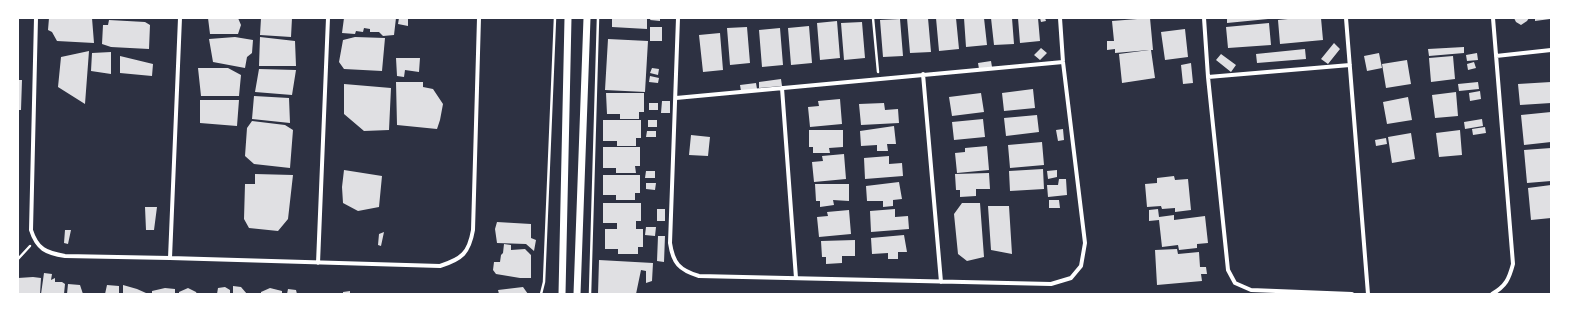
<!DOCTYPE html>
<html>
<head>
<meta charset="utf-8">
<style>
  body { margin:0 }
  #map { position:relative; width:1569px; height:312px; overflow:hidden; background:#2d3142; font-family:Ubuntu,sans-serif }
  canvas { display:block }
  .frame { position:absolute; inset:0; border:19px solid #fff; pointer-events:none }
</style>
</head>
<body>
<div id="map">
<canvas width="1569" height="312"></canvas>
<div class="frame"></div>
</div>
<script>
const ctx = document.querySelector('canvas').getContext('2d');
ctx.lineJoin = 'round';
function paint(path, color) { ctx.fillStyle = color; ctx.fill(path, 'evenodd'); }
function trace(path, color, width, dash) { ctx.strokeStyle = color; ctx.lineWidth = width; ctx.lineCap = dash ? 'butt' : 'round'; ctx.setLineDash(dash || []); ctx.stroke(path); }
paint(new Path2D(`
  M49 18H92L94 43 57 41 52 32 48 30Z
  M208 18H238L241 25 238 34H210Z
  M261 18H292L291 37 260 35Z
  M344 18H396L394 35 383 36 379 32H370V29L364 28 363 32 356 31 355 34 342 33Z
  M399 18H408V26L398 24Z
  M612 18H647V29L612 27Z
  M651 18H660V21L650 20Z
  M907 18H928L931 52 910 53Z
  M936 18H956L959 49 939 51Z
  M964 18H984L987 45 966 47Z
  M991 18H1012L1014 44 994 45Z
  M1018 18H1038L1040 41 1020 43Z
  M1040 18H1045L1046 21 1041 22Z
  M1150 18 1153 50H1151L1155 78 1122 83 1119 54 1149 50 1115 53V49L1107 50V41H1114L1112 21Z
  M1227 18H1268V19L1227 23Z
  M1298 18H1321L1323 40 1280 44 1278 20Z
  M1514 18H1529L1527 21 1521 25 1516 22Z
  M1535 18H1550V19L1535 21Z
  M900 19 903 56 883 57 880 20Z
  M109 20 145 22 150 25 149 49 111 47 102 44 103 25H108Z
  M837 21 840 58 820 60 817 23Z
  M862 22 865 58 844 60 841 23Z
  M1269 23 1271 45 1228 48 1226 27Z
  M809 26 812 63 791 65 788 28Z
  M650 27H662V41H650Z
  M747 27 750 63 730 65 727 28Z
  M780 28 783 65 762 67 759 30Z
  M1185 29 1188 57 1165 60 1161 32Z
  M720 33 723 70 703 72 699 35Z
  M235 37 253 40 252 53 247 57 245 68 213 62 209 39Z
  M260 37 295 41 296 66H259Z
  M355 37 385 38 382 71 344 69 339 62 343 40Z
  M608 39 648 41 645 92 605 90Z
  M1334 43 1340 49 1328 64 1321 59Z
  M1464 47V53L1429 56 1428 49Z
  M1041 48 1047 53 1040 60 1034 55Z
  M1305 49 1306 59 1257 63 1256 54Z
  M89 51 85 104 58 87 61 57Z
  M111 52V74L91 71 92 53Z
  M1379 53 1382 68 1367 71 1364 56Z
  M1477 53 1478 60 1467 61 1466 55Z
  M1221 54 1236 65 1231 72 1216 60Z
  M120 56 153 64 152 76 120 73Z
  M1453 56 1455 79 1431 82 1429 58Z
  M396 58H420L419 72 405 70 404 77 397 76Z
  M1407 60 1411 84 1386 88 1382 64Z
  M991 61 992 67 979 69 978 63Z
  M1474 62 1476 68 1468 70 1467 64Z
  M1191 63 1193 83 1183 84 1181 65Z
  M198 68H228L241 75 239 96H201Z
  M652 68 659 69 658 75 650 73Z
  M259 69 296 70 292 95 255 92Z
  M650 76 659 78 658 83 649 82Z
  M781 79 782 86 759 88V82Z
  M18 80H22L21 110H18Z
  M396 82H423V87L433 89 443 104 440 120 437 129 397 125Z
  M1478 82 1479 89 1459 91 1458 84Z
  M1551 82V103L1520 105 1518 84Z
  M756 83 757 89 741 91 740 85Z
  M344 84 391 88 389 130 364 131 344 114Z
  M1033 89 1035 108 1004 111 1002 93Z
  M1480 91 1481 99 1470 101 1469 93Z
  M1456 92 1458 116 1435 118 1432 95Z
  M606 93H644V112H639V119H620V114H607Z
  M981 93 984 112 952 116 949 97Z
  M254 96 289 98 290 123 252 119Z
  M1408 97 1412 120 1387 124 1383 102Z
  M840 99 842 124 810 127 808 107 819 106 818 101Z
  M200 100H239L237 126 200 123Z
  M662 101H670V113H661Z
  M649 103H658V110H649Z
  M884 103 885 110 898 109 899 123 861 125 859 104Z
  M1551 112V142L1524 145 1521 115Z
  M1037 115 1039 132 1006 136 1004 118Z
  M983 119 985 137 954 140 952 122Z
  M1482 119 1483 126 1465 129 1464 122Z
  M603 120H641V138H636V146H617V141H603Z
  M648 120H657V127H648Z
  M252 121 285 125 293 130 290 168 254 164 245 156 247 128Z
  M894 126 896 144H887L888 151H877V145L861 146 860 131Z
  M1485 127 1486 133 1473 135 1472 129Z
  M1063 129 1064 140 1058 141 1056 130Z
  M809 130H843V147L829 148 830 153H813V147H809Z
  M1460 130 1462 155 1439 157 1436 133Z
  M647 131H656V137H646Z
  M1411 133 1415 159 1392 163 1388 137Z
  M691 135 710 137 708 156 689 155Z
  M1386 138 1387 144 1376 146 1375 140Z
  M1042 142 1044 165 1010 168 1008 145Z
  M987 146 989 170 957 173 955 153 965 152V148Z
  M603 147H640V166H635L636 173H616V168H603Z
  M1551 148V181L1527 183 1524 150Z
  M844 154 846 179 814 182 812 162 823 161 822 156Z
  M889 156V164L902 163 903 176 865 179 864 158Z
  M1043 169 1044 189 1010 191 1009 171Z
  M344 170 382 176 379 207 358 211 343 203 342 187Z
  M1057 170V177L1048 179 1047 171Z
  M646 171H655V178H645Z
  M989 173 990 189H976V196L960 197V190H956L955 174Z
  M255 174 293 175 288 219 278 231 249 228 244 219 245 184H255Z
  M603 175H640V193H635V200H616V195H603Z
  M1174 176 1175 180 1188 179 1191 210 1175 212V208L1162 209 1161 206 1147 207 1145 184 1157 183V178Z
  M1059 179H1066L1067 195 1048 197 1047 185H1058Z
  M899 182 902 199 893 200V206L883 207V201H867L866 186Z
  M646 183H656L655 190 646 189Z
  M815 184H849V201L833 200 834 205 820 207V201H816Z
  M1551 185V218L1531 220 1528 188Z
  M1049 200H1059L1060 208H1049Z
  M603 203H641V221H636V229H643V247H638V254H618V249H605V229H617V223H603Z
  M962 203H980L984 257 967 261 958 254 954 214Z
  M988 206H1009L1012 254 991 250Z
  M145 207H157L154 230H146Z
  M657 209H665V221H657Z
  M895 209V217L908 216 909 229 871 232 870 211Z
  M1158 209 1159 217 1174 215V220L1205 216 1208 243 1197 244V248L1179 250 1178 245 1162 247 1159 220 1149 221V210Z
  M849 210 851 234 819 237 817 217 828 216 827 212Z
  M497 222 531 224V238L536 240 534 251 526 244 497 243 495 229Z
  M646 227H656L655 236 645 235Z
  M65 230H71L68 244 64 243Z
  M384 232 381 246 378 245 379 234Z
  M904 235 907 252H898V259H888V253L872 254 871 238Z
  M658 236H665L664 262 657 261Z
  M855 240V256H842V263L826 264V257H822L821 241Z
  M504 244 511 245V250L525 249 531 255V278H520L496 274 493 270 494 262H500L501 255 503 253Z
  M1177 249 1178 254 1199 252 1200 267H1206L1207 274H1201L1202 281 1157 285 1155 250Z
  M599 260 653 263 652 281 646 283V271L641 270 636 294H598Z
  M44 273 52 274 51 280 55 278V282H62L65 284 64 294H41Z
  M33 277 41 278 40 294H18V278Z
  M68 284 80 285 83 294H67Z
  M107 285 119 286V294H105Z
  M123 285 137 289 146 293V294H123Z
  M233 286 241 287 247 294H233Z
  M225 287 230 290V294H217L218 288Z
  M523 287 528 294H499L498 290Z
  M165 288 175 289V294H152V291Z
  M188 288 196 292 197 294H179V292Z
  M270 288 282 291V294H261V292Z
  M288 289 296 290 297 294H287Z
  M350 291V294H343V292Z`), '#e0e0e3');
trace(new Path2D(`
  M873 18 878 72
  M18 259 30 246
  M541 294 544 282 555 18
  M590 294 598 18`), '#fff', 2.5);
trace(new Path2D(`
  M36 18 31 230C37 249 46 253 65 256L170 258 440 266C462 259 469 253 473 230L479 18
  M678 18 670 243C673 263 679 270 699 276L1051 284 1071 278 1081 266 1085 243 1063 62 1060 18
  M1204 18 1208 77 1228 270 1235 283 1251 290 1352 294
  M1346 18 1368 294
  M1496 56 1551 50
  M923 74 941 282
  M1208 77 1350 65
  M782 88 796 278
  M676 98 1063 62
  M170 258 180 18
  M318 263 328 18
  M1492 294C1506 286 1509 279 1513 264L1493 18`), '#fff', 4);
trace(new Path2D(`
  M562 294 568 18
  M577 294 587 18`), '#fff', 7);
</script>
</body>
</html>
